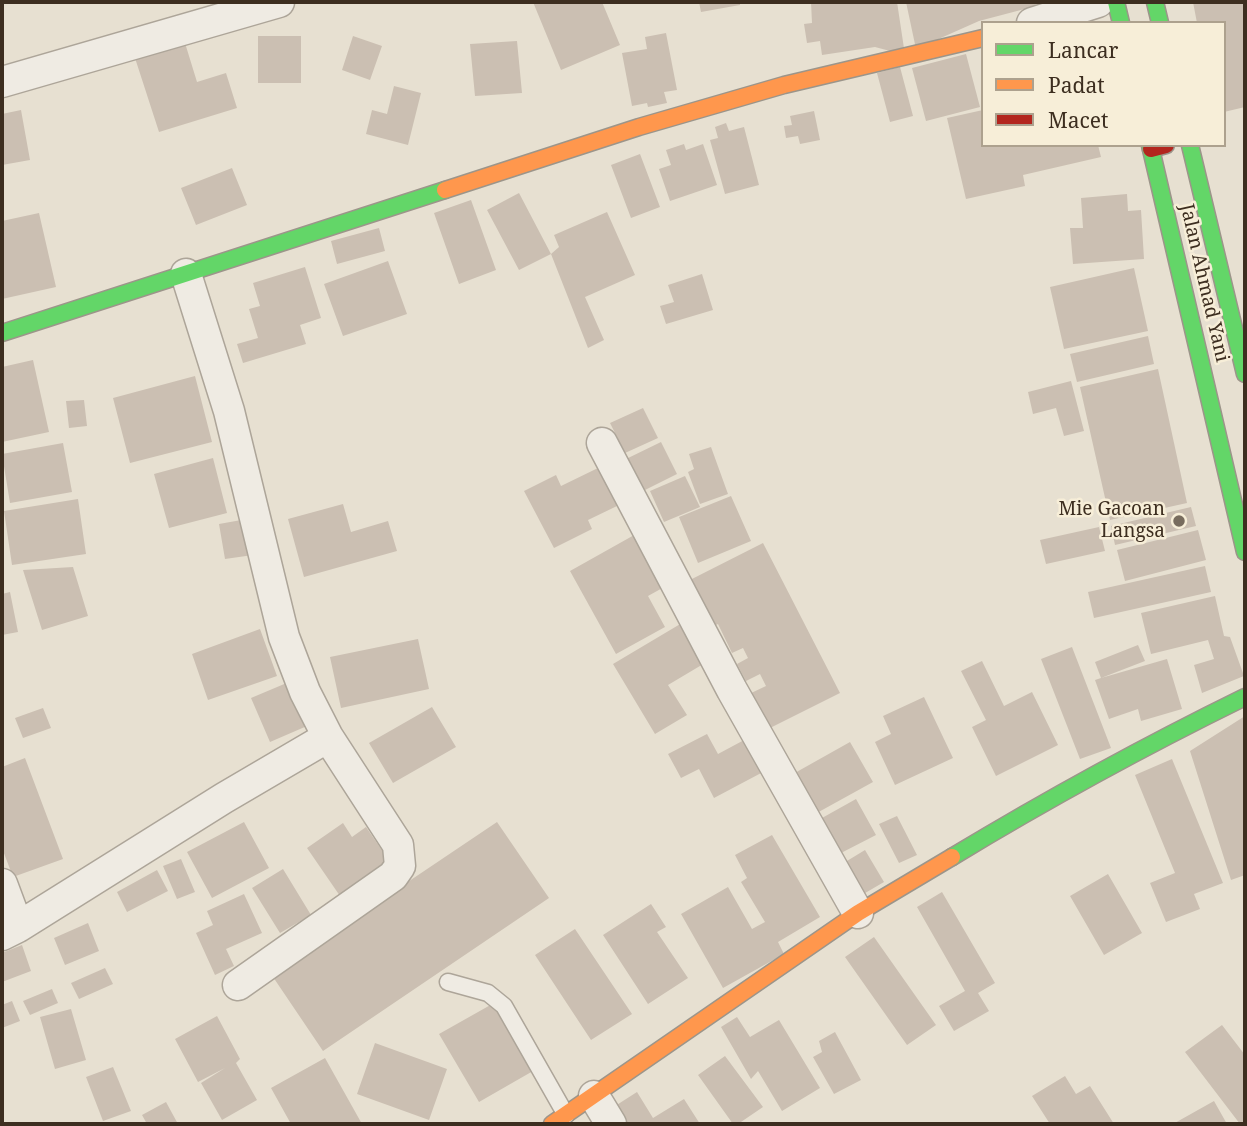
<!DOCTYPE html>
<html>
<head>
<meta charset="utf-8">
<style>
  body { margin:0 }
  #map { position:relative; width:1247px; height:1126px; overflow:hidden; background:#e7e0d1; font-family:"Noto Serif",serif }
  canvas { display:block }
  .frame { position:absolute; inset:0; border:4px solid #3d2e20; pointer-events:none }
  .legend { position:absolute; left:981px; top:21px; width:245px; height:126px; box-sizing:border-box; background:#f7eed8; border:2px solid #ada18e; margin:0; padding:9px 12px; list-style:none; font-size:21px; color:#3d2e20 }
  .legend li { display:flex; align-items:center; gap:14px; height:35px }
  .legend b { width:35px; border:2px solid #ada18e }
</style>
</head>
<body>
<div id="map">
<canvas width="1247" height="1126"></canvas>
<div class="frame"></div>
<ul class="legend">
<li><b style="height:9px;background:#63d668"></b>Lancar</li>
<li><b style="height:9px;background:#ff974d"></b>Padat</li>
<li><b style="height:9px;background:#b3261e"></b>Macet</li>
</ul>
</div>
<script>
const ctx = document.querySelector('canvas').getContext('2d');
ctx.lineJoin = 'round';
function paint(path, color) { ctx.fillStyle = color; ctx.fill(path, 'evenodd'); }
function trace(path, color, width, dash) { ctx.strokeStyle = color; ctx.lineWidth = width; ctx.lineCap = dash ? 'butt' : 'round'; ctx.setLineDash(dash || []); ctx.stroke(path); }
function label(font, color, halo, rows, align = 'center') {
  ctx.font = font + ' "Noto Serif",serif'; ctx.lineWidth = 5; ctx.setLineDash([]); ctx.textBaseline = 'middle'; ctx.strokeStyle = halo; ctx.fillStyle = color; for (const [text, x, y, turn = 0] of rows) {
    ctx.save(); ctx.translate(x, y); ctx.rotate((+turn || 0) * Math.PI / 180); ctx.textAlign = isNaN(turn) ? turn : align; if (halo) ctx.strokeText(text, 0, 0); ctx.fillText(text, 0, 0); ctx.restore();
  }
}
paint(new Path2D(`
  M533 2H602L620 45 561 70Z
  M699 2H740V5L701 12Z
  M811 2H897L905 55 875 47 822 55 820 41 807 43 804 24 812 23Z
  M906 2H1035L1036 6 979 21 916 49Z
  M1193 2H1245V107L1224 112V23H1197Z
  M666 33 677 90 664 92 667 103 648 107 647 103 632 106 622 53 647 49 645 37Z
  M258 36H301V83H258Z
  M353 36 382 46 370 80 342 70Z
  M517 41 522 93 475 96 470 44Z
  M185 43 197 82 226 73 237 108 159 132 135 58Z
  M966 54 980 107 926 121 912 68Z
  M900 67 913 116 890 122 877 73Z
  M394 86 421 93 408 145 366 134 372 110 387 114Z
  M21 110 30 160 2 165V114Z
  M983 110V145H1098L1101 157 1023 175 1025 186 966 199 947 118Z
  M814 111 820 140 800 144 798 136 786 138 784 126 792 125 790 116Z
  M726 123 729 131 744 127 759 185 725 194 710 140 718 138 715 127Z
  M684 144 686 150 703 144 717 185 670 201 659 169 671 165 666 150Z
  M640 154 660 207 631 218 611 165Z
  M232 168 247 205 196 225 181 188Z
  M519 193 551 254 519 270 487 210Z
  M1127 194 1128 211 1141 210 1144 259 1073 264 1070 228H1083L1081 198Z
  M471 200 496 270 459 284 434 213Z
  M607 212 635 275 585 297 604 340 588 348 551 254 559 247 554 235Z
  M39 213 56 287 2 299V221Z
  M379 228 385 251 337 264 331 241Z
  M388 261 407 314 343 336 324 284Z
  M305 267 321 318 300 325 306 344 243 363 237 344 258 338 249 309 260 306 253 283Z
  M1134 268 1148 331 1064 349 1050 287Z
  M702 274 713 310 666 324 660 306 674 302 668 285Z
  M1148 336 1154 364 1077 382 1070 354Z
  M33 360 49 432 2 442V367Z
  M1158 369 1187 503 1110 520 1080 387Z
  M195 376 212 442 130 463 113 398Z
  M1071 381 1084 431 1064 436 1056 408 1033 414 1028 392Z
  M84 400 87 426 69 428 66 401Z
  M643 408 658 438 625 453 610 423Z
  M661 442 677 474 641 492 624 460Z
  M63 443 72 492 10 503 2 454Z
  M711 447 728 494 700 504 688 472 694 469 689 454Z
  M213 458 227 513 169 528 154 474Z
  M598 468 617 506 588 520 592 529 554 548 524 491 556 475 561 486Z
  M685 476 700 507 664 522 650 491Z
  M731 496 751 541 698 563 679 517Z
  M78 499 86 554 12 565 4 511Z
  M343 504 351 532 388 521 397 551 304 577 288 519Z
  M1191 507 1196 526 1115 545 1111 526Z
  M247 519 253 555 225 559 219 524Z
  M1099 527 1105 551 1046 564 1040 540Z
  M1198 530 1206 560 1125 581 1117 550Z
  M636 534 666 586 648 596 665 627 616 654 570 571Z
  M763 543 840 693 766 730 747 695 766 686 760 674 746 681 737 664 748 658 743 648 732 653 718 624 710 628 686 582Z
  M1205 566 1211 592 1094 618 1088 592Z
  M73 567 88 616 42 630 23 570Z
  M10 592 18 632 2 635V594Z
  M1215 596 1224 636 1230 637 1244 676 1202 693 1194 665 1214 659 1208 640 1151 654 1141 613Z
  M687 620 710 660 668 685 687 715 655 734 613 664Z
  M260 629 277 676 208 700 192 654Z
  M418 639 429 689 341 708 330 657Z
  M1138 645 1145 661 1101 678 1167 659 1182 709 1141 721 1138 709 1109 719 1095 680 1101 678 1095 662Z
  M1072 647 1111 748 1080 759 1041 659Z
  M982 661 1004 706 1032 692 1058 745 996 776 972 727 986 720 961 671Z
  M289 682 307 726 270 742 251 698Z
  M924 697 953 758 895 785 875 742 891 734 883 716Z
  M432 707 456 747 393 783 369 743Z
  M43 708 51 728 23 738 15 718Z
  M1245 716V875L1231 880 1190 751Z
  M707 734 718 754 746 739 763 772 714 798 699 769 681 778 668 754Z
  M850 742 873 782 815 814 793 774Z
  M25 758 63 859 13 877 2 848V767Z
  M1172 759 1223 883 1194 894 1200 909 1166 922 1150 883 1175 873 1135 775Z
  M856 799 876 835 841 853 822 818Z
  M897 816 917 855 899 863 879 824Z
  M244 822 269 868 212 898 187 852Z
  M497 822 549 898 323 1051 271 974Z
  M343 823 352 837 366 827 390 862 340 896 307 848Z
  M772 835 820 917 778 942 784 954 723 988 681 914 728 887 752 929 765 922 741 882 747 878 735 855Z
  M865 850 884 882 860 896 842 864Z
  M181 859 195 892 177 899 163 866Z
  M283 869 311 915 280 933 252 888Z
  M157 870 168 891 127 912 117 892Z
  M1108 874 1142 933 1104 955 1070 896Z
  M942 892 995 983 978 993 989 1011 954 1031 939 1006 965 991 917 907Z
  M244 894 262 933 226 949 234 966 215 975 196 933 213 925 207 911Z
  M651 904 666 927 657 932 688 978 648 1004 603 935Z
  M88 923 99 951 65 965 54 938Z
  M575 929 632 1014 591 1040 535 955Z
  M874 937 936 1025 907 1045 845 957Z
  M22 945 31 971 2 982V953Z
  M105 968 113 984 79 999 71 983Z
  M52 989 58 1003 30 1015 23 1001Z
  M12 1001 20 1021 2 1028V1005Z
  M494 1003 533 1071 479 1102 439 1034Z
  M71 1009 86 1060 55 1069 40 1017Z
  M217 1016 240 1059 236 1063 257 1100 222 1120 201 1083 225 1068 198 1082 175 1039Z
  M737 1017 750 1037 779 1020 820 1088 782 1111 758 1071 751 1079 721 1027Z
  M1222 1025 1245 1055V1124H1240L1185 1052Z
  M835 1032 861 1080 834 1094 813 1057 822 1052 819 1041Z
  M375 1043 447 1069 429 1120 357 1094Z
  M725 1056 763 1107 738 1124H733L698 1075Z
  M325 1058 362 1124H291L271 1088Z
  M113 1067 131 1111 103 1121 86 1077Z
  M1065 1076 1076 1094 1090 1086 1114 1124H1050L1032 1096Z
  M637 1092 653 1118 684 1099 700 1124H623L612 1108Z
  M1214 1101 1227 1124H1173Z
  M166 1102 178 1124H147L142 1115Z`), '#cbbfb2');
const lane = new Path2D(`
  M448 982 488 993 504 1006 566 1115`);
const street = new Path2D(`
  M1032 23 1098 2
  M2 82 279 2
  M186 274 229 411 284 637 305 692 328 737 398 845 400 866 393 876 238 985
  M602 443 732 690 858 913
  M2 884 18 927
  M2 935 18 927 224 798 328 737
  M594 1096 611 1124`);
const fast = new Path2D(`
  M1116 2 1121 23
  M1155 2 1160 23
  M1150 145 1245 552
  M1190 145 1245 374
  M2 333 445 190
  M952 857C1048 799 1145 746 1245 697`);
const slow = new Path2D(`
  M445 190 639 127 784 85 983 38
  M552 1124 858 913 952 857`);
const jam = new Path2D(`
  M1151 149 1166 145`);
trace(lane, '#ada599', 19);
trace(street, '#ada599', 33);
trace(fast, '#9c958a', 19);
trace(slow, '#9c958a', 19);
trace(jam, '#9c958a', 19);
trace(lane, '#efebe3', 16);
trace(street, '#efebe3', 30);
trace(fast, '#63d668', 16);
trace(slow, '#ff974d', 16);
trace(jam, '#b3261e', 16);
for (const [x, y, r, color] of [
  [1179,521,7,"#786c5e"]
]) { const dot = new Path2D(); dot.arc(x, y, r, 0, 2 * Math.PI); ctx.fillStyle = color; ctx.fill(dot); trace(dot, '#f7eed8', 2.5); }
label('19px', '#3d2e20', '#f7eed8', [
  ["Jalan Ahmad Yani",1204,283,77]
]);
label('19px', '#3d2e20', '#f7eed8', [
  ["Mie Gacoan",1165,510],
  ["Langsa",1165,532]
], 'right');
</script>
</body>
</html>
